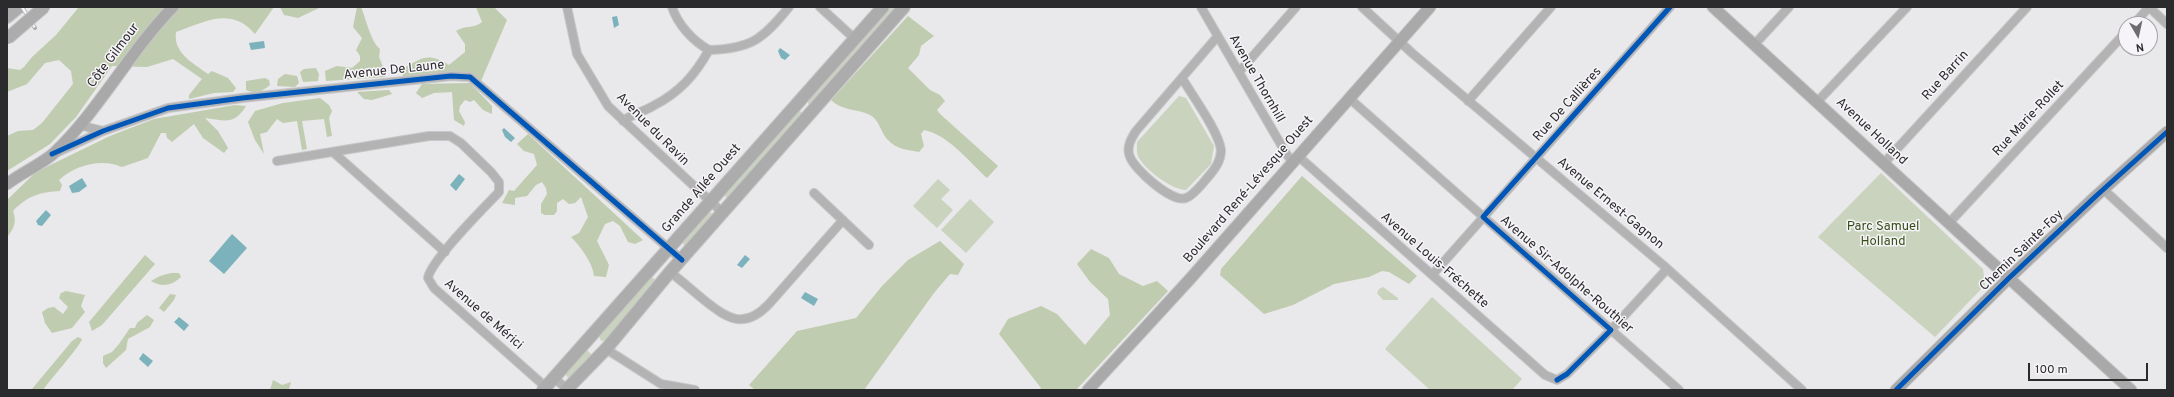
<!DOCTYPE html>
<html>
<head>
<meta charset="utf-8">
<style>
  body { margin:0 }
  #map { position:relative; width:2174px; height:397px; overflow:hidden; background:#e9e8ea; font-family:Overpass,sans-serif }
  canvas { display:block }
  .frame { position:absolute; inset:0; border:8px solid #2b2a2c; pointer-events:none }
  .north { position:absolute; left:2118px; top:16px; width:40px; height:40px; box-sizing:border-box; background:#f6f4f8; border:1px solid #a5a3a6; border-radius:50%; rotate:171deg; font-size:11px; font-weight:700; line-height:16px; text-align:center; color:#2b2a2c }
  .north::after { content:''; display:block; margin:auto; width:14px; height:18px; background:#6e6c6e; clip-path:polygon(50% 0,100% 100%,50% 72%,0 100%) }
  .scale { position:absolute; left:2028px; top:363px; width:120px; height:18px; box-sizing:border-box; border:2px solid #2b2a2c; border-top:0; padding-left:5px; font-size:12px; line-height:14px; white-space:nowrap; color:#2b2a2c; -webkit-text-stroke:3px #f6f4f8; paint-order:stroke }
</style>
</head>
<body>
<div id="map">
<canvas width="2174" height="397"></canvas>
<div class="frame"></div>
<div class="north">N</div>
<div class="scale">100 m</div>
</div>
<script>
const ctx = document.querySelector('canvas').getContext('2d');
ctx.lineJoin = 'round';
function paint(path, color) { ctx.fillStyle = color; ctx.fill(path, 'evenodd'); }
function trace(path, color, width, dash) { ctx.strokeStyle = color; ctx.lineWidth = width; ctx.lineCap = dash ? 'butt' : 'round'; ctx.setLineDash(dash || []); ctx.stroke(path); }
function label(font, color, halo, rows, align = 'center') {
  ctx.font = font + ' Overpass,sans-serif'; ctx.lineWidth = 3; ctx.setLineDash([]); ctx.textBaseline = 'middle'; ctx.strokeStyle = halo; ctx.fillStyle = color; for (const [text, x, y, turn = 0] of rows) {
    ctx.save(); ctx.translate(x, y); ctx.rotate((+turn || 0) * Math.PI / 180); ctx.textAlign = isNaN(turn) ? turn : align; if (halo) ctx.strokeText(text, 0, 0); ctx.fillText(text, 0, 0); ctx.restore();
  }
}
paint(new Path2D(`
  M891 7H895L884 23 811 105H809L807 100Z
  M1179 96 1186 98 1214 146 1211 164 1186 190C1172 190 1146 170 1139 158 1136 153 1137 148 1137 142Z
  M799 110 803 114 729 198H726L725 193Z
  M1881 173 1983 269 1985 285 1935 337 1818 237Z
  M938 179 950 190 941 199 953 210 937 228 913 206Z
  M970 199 994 222 966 253 941 230Z
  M708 213H712L713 216 685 247 682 241Z
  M649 278H654L656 284 606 340 601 341 599 336Z
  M1383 287 1398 298V300H1383L1377 293 1379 289Z
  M1432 297 1522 379 1512 390H1430L1385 349Z
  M587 350 592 355 570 380 565 374Z`), '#c9d3bd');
paint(new Path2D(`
  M79 7H274L255 34C231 6 205 22 176 32 173 53 193 63 208 74L212 71 228 78 236 88 233 92 214 93 189 99V95L202 79 173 59 147 67 112 66 76 117 50 144 7 171V136L18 131 33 130 42 123 73 84 71 71 59 60 45 63 27 84 7 92V68L20 70 24 67 32 57 56 35Z
  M280 7H321L298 18 284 15Z
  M357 7H361C366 19 371 42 380 49L379 57 386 74 385 77 326 81 325 71 337 66 352 68 360 61V56L356 50 362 38 353 27Z
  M476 7H494L507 20 481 81 448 74 403 77 402 69C423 58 427 52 449 65L465 52V44L456 31C465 25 474 29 482 22Z
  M908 16 934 36 921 46 919 55 908 68 930 90 940 95 945 101 937 110 940 114 998 166 987 178C969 162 949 135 924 130L921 134 924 146 919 152C908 150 896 149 888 140 880 132 880 119 868 114 855 109 841 110 831 100Z
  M316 68 319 74 318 81 303 82 300 72 304 69Z
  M285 74 297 76 299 83 295 87 277 86 278 79Z
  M265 78 269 80 270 85C262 92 255 94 246 90V81Z
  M470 83 492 106V114L483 110 474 100 470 102 465 100 460 106 459 111 465 122 464 126 454 120 452 92 434 93 422 98 416 93 422 84Z
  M389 90 392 94 372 100 364 99 357 92Z
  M320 98 329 105 332 111 329 118 332 136 327 137 324 119 302 121 307 149 302 150 297 121 283 123 277 119 267 132 260 134 264 154 255 140 248 122 255 111 283 103Z
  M235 105 246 106C234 126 224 120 205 118L218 131 228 148 224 153 203 138 194 124 172 142 167 138 166 133H161L148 158 122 167C102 158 75 165 59 180L62 185 60 191C40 192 27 196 13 211 17 221 14 229 7 237V200L36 172 110 136 154 119Z
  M528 134 643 240 635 244 628 242 620 226 613 221 605 224 597 241 609 265 606 277 594 276C593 263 580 246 571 237L579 233 588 217 581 197 575 203 569 204 563 199 557 203V211L554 215H545L541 213V204L547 194 546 188 542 182 536 185 527 196 515 198V205L502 203 509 190 514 191 537 165 534 154 524 151 517 144Z
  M1302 176 1417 276 1409 284 1389 272 1382 271 1369 277 1334 284 1293 305 1264 314 1220 275 1221 269Z
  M940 241 964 264 958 275 950 274 934 293 864 390H755L749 385 797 331 856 318 882 286 908 260Z
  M1091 249 1109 258 1119 274 1143 286 1157 281 1168 291 1076 390H1039L1041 388 999 334 1008 319 1041 306 1057 314 1085 345 1110 315 1108 299 1090 282 1077 264Z
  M145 255 155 264 102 325 92 331 89 322Z
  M171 273H179L181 277C172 285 163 288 151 281L160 276Z
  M66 291 85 295 81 306 85 312 72 328 52 333 45 323 42 312 48 308 54 307 63 314 68 307 59 298 61 293Z
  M170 294 176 295 174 300 164 312 159 308Z
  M147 315 154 320 150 327 128 339 126 350 106 368 103 363V356L112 352 119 344 130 328H135L137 323Z
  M78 337 82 339C81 345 49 381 43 390L32 389 72 341Z
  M273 380 282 385 291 382 289 389 291 390H270Z`), '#bfccaf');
paint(new Path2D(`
  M617 16 619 25 614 28 612 17Z
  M264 41 265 48 251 50 249 43Z
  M780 48 790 55 785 60 781 58 778 51Z
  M504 128 515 138 511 142 505 137 502 130Z
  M459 174 465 179 456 191 450 185Z
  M82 178 87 186 79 192 72 193 69 186Z
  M46 210 51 215 42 226 38 225 36 221Z
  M232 234 247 248 224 274 209 261Z
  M745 255 750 259 742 268 737 265Z
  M805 292 818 299 814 306 801 298Z
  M179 317 189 325 184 331 174 322Z
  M143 353 153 361 148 367 139 359Z`), '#7bb2bc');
const street = new Path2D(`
  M567 7 577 54 608 106 723 213
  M672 7C678 25 693 41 709 50
  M820 7 855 39
  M1201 7 1287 155 1293 162
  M1362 7 1412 53 1663 265 1802 390
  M2149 7 2167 24
  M2134 24 2149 7
  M1754 45 1789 7
  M709 50C751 49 763 39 789 7
  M1239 72 1296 7
  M1182 78C1192 95 1219 132 1221 150 1221 161 1215 169 1208 177 1203 183 1194 195 1186 198 1172 203 1135 170 1130 157 1126 147 1131 139 1136 131L1217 37
  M1349 98 1679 390
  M1468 101 1551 7
  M1817 102 1907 7
  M623 121C632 114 643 112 653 106 679 93 695 75 709 50
  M79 125 103 131
  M58 152 103 131 168 108 242 98 451 76 470 77 682 260
  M333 152 445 252
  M1298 156 1545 375 1557 380 1567 374 1611 330 1667 269
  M277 161 429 136H450L461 143 491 172 499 182V192C484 208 431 260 428 278L434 288 548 389
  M1884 163 2027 7
  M2103 189 2167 248
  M814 193 869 245
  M1949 223 2126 32
  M670 272C682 281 693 291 704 300 728 319 744 330 769 304L843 220
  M1433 274 1670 7
  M606 349 661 384 695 390
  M553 377 568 390`);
const secondary = new Path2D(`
  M1713 7 2131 390
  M7 184C21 173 40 165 53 154 99 111 129 52 173 7
  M1088 390 1190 279 1430 7
  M1896 390 2009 278 2096 196 2167 132`);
const primary = new Path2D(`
  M7 17 19 7
  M543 390 883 7
  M566 390 606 349 670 272 904 7`);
trace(street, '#c7c6c8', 10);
trace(secondary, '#c7c6c8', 13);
trace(primary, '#c7c6c8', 14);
trace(street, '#b3b3b4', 8);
trace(secondary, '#a9a9a9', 11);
trace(primary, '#adacad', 12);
const rail = new Path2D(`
  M22 7 35 28`);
trace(rail, '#aaa', 4);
trace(rail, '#f6f4f8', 2.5, [8]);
const primaryBridge = new Path2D(`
  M8 38 44 7`);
trace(primaryBridge, '#c7c6c8', 14, []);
trace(primaryBridge, '#adacad', 12);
trace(new Path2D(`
  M52 154 103 131 168 108 242 98 451 76 470 77 682 260
  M1557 380 1567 374 1611 330 1483 217 1670 7
  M1896 390 2009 278 2096 196 2167 132`), '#0057b8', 5);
label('13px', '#2b2a2c', '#f6f4f8', [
  ["Côte Gilmour",114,56,-53],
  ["Avenue De Laune",394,71,-6],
  ["Rue Barrin",1946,76,-48],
  ["Avenue Thornhill",1256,79,60],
  ["Rue De Callières",1568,105,-48],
  ["Rue Marie-Rollet",2029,119,-47],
  ["Avenue du Ravin",652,130,45],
  ["Avenue Holland",1871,132,43],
  ["Grande Allée Ouest",702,189,-49],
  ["Boulevard René-Lévesque Ouest",1249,190,-49],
  ["Avenue Ernest-Gagnon",1610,204,40],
  ["Chemin Sainte-Foy",2022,251,-44],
  ["Avenue Louis-Fréchette",1434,261,41],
  ["Avenue Sir-Adolphe-Routhier",1566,275,41],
  ["Avenue de Mérici",483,315,41]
]);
label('13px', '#364e14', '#f6f4f8', [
  ["Parc Samuel",1883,227],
  ["Holland",1883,242]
]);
</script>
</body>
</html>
